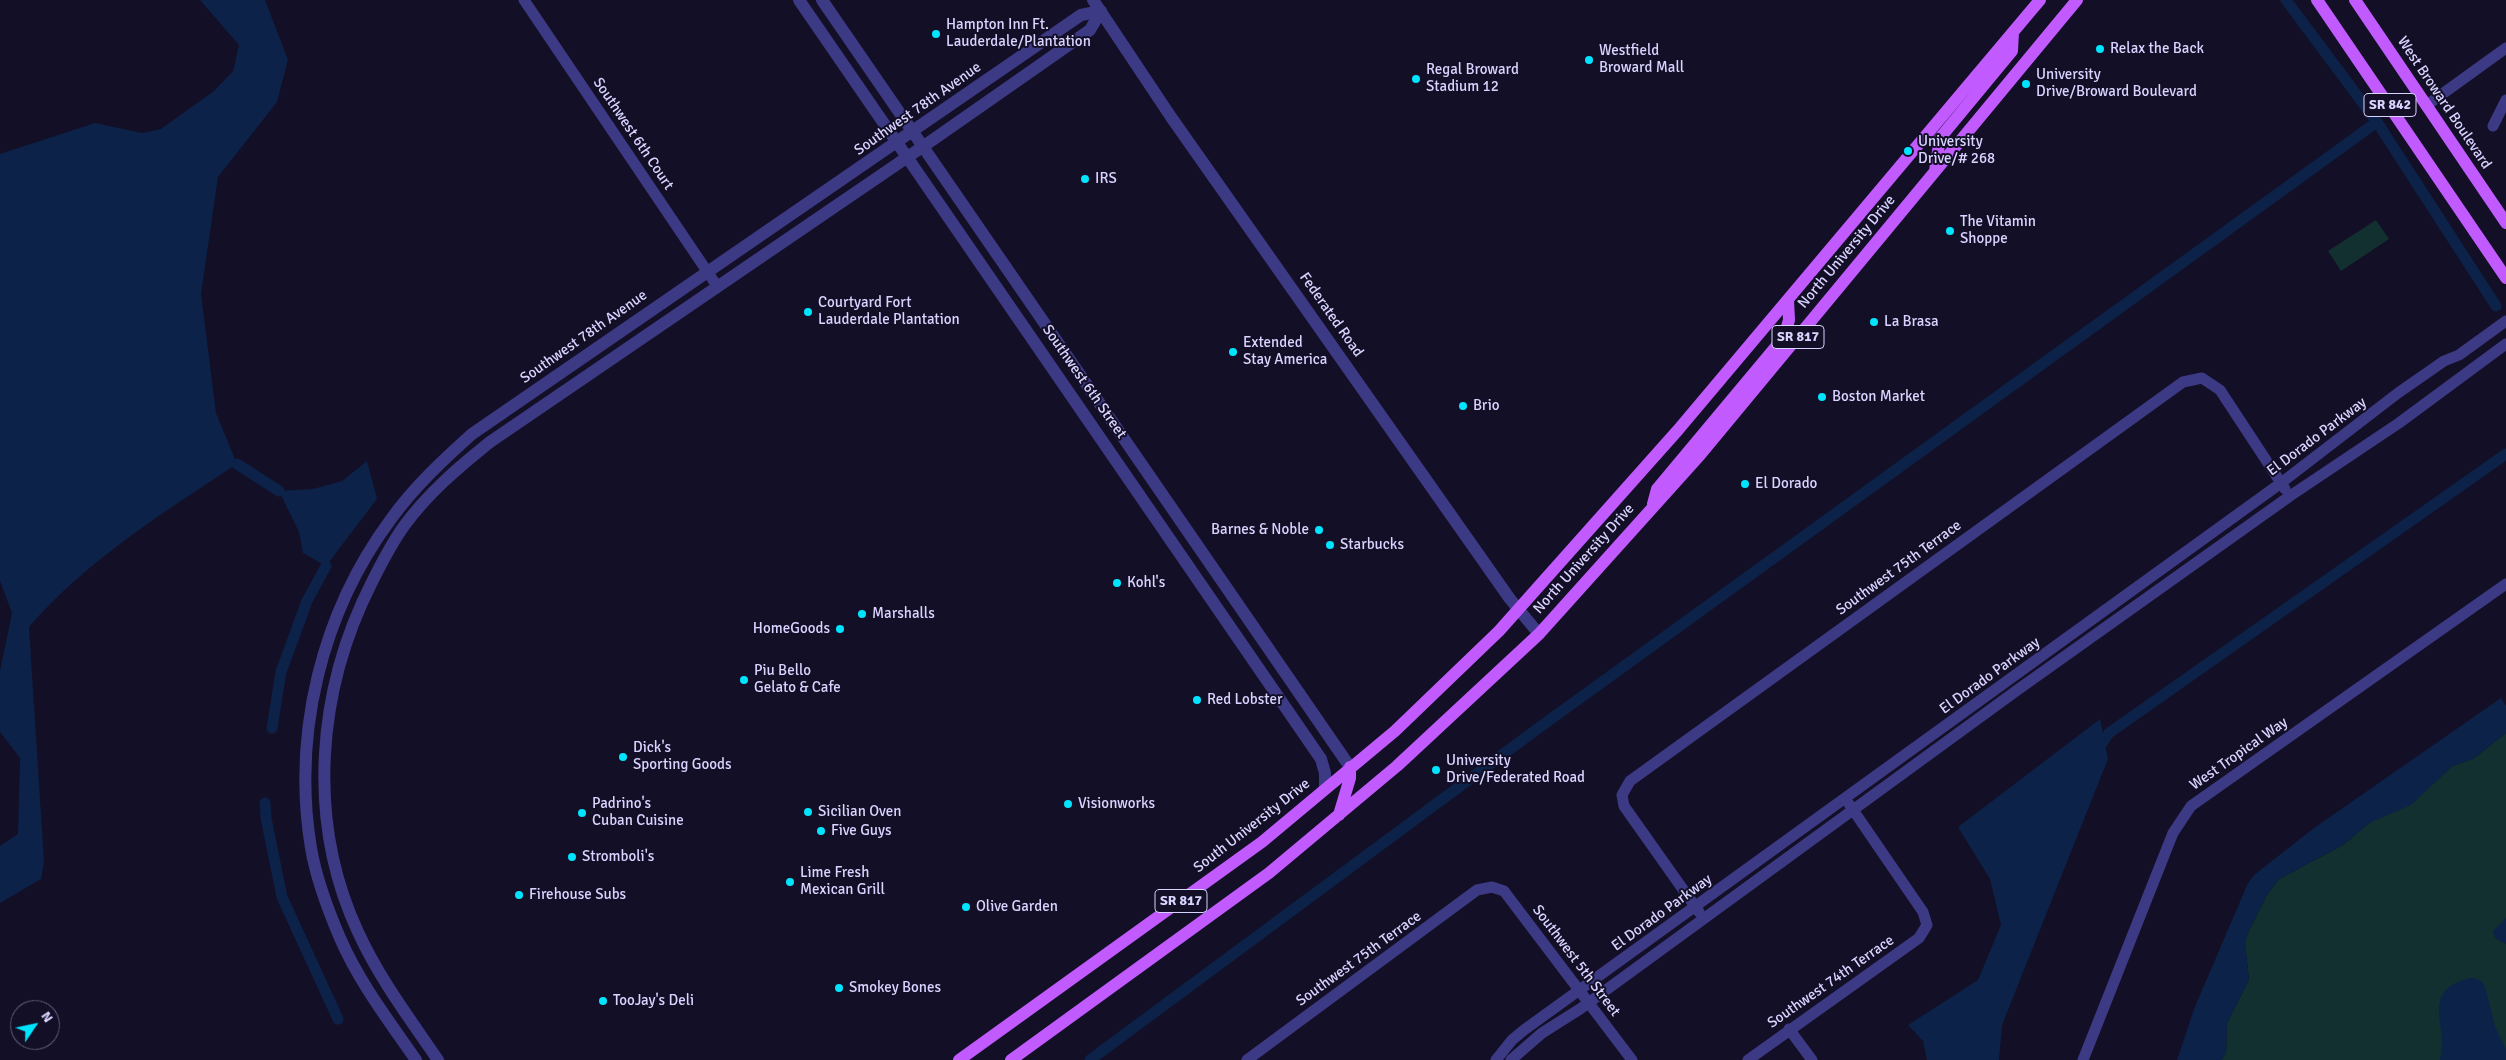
<!DOCTYPE html>
<html>
<head>
<meta charset="utf-8">
<style>
  body { margin:0 }
  #map { position:relative; width:2506px; height:1060px; overflow:hidden; background:#130f26; font-family:Signika,sans-serif }
  canvas { display:block }
  .north { position:absolute; left:10px; top:1000px; width:50px; height:50px; box-sizing:border-box; background:#130f26; border:1px solid #625e7d; border-radius:50%; rotate:56deg; font-size:14px; font-weight:700; line-height:20px; text-align:center; color:#d9d4ff }
  .north::after { content:''; display:block; margin:auto; width:18px; height:22px; background:#00e5ff; clip-path:polygon(50% 0,100% 100%,50% 72%,0 100%) }
</style>
</head>
<body>
<div id="map">
<canvas width="2506" height="1060"></canvas>
<div class="north">N</div>
</div>
<script>
const ctx = document.querySelector('canvas').getContext('2d');
ctx.lineJoin = 'round';
function paint(path, color) { ctx.fillStyle = color; ctx.fill(path, 'evenodd'); }
function trace(path, color, width, dash) { ctx.strokeStyle = color; ctx.lineWidth = width; ctx.lineCap = dash ? 'butt' : 'round'; ctx.setLineDash(dash || []); ctx.stroke(path); }
function label(font, color, halo, rows, align = 'center') {
  ctx.font = font + ' Signika,sans-serif'; ctx.lineWidth = 4; ctx.setLineDash([]); ctx.textBaseline = 'middle'; ctx.strokeStyle = halo; ctx.fillStyle = color; for (const [text, x, y, turn = 0] of rows) {
    ctx.save(); ctx.translate(x, y); ctx.rotate((+turn || 0) * Math.PI / 180); ctx.textAlign = isNaN(turn) ? turn : align; if (halo) ctx.strokeText(text, 0, 0); ctx.fillText(text, 0, 0); ctx.restore();
  }
}
paint(new Path2D(`
  M2376 220 2389 239 2341 271 2328 251Z
  M2506 733V1060H2221L2226 1053 2227 1023 2249 980 2245 943 2248 933 2266 896 2279 879 2343 845 2369 823 2432 785 2452 766 2473 759Z`), '#12302f');
paint(new Path2D(`
  M200 0H265L288 60 277 102 218 177 201 294 216 413 237 464C164 512 87 560 29 627L44 862 41 879 0 903V846L18 834 20 758 0 732V671L12 613 0 581V154L95 123 142 133 161 129 214 91 233 71 239 45Z
  M367 461 377 499 326 566 303 553 299 532 279 491 313 489 342 481Z
  M2501 698 2506 706V733L2473 759 2452 766 2411 805 2369 823 2343 845 2279 879 2266 896 2248 933 2245 943 2249 980 2227 1023 2226 1053 2221 1060H2177L2194 1009 2248 883 2254 875 2314 828Z
  M2100 719 2108 759 2002 1025 1999 1060H1927L1923 1041 1908 1025 1978 980 2001 925 1990 879 1958 827Z
  M2506 918V944L2495 938 2493 931Z
  M2472 978 2480 980 2485 986 2495 1027 2506 1049V1060H2440C2450 1026 2417 989 2472 978Z`), '#0c2248');
trace(new Path2D(`
  M2286 0 2377 122 2496 306
  M237 464 279 491
  M272 728 281 672 307 601 326 566
  M2096 752 2109 733 2506 454
  M265 803 266 818 282 897 338 1019
  M1090 1060 1540 727 2377 122`), '#0c2248', 11);
trace(new Path2D(`
  M524 0 717 286
  M2427 105 2506 48
  M2493 126 2506 100
  M1699 912 1624 806 1622 795 1630 781 2183 382 2202 378 2220 390 2285 489
  M1789 1029 1812 1060
  M1247 1060 1477 890 1492 887 1504 891 1632 1060
  M1496 1060 1512 1040 1524 1030 2281 483 2398 393 2444 361 2459 355 2506 321
  M1511 1060 1542 1033 1580 1009 2016 691 2290 496 2399 423 2506 344
  M1748 1060 1919 938 1927 925 1923 912 1849 804
  M2083 1060 2173 833 2191 806 2506 584`), '#3d3a85', 11);
trace(new Path2D(`
  M799 0 1321 759 1325 773V789
  M822 0 1350 767
  M1093 0 1171 117 1510 599 1539 634
  M416 1060C389 1021 359 982 340 938 328 910 316 878 311 848 292 733 322 612 391 519 414 487 443 460 472 434L1081 15 1101 11
  M438 1060C410 1019 379 978 358 932 306 820 317 690 372 582 382 562 391 544 404 526 428 493 459 467 490 442L934 139 1090 30 1101 11`), '#3d3a85', 12);
trace(new Path2D(`
  M2317 0 2506 278
  M2355 0 2506 223
  M1935 171 1940 138 2012 51 2013 32
  M1653 504 1657 489 1784 337 1789 320 1788 300
  M1339 815 1350 778V767
  M959 1060 1262 842 1395 731 1499 631 1678 430 2040 0
  M1011 1060 1269 873 1397 766 1539 634 1700 455 2077 0`), '#c25bff', 12);
for (const [x, y, r, color] of [
  [936,34,5,"#00e5ff"],
  [2100,49,5,"#00e5ff"],
  [1589,60,5,"#00e5ff"],
  [1416,79,5,"#00e5ff"],
  [2026,84,5,"#00e5ff"],
  [1908,151,5,"#00e5ff"],
  [1085,179,5,"#00e5ff"],
  [1950,231,5,"#00e5ff"],
  [808,312,5,"#00e5ff"],
  [1874,322,5,"#00e5ff"],
  [1233,352,5,"#00e5ff"],
  [1822,397,5,"#00e5ff"],
  [1463,406,5,"#00e5ff"],
  [1745,484,5,"#00e5ff"],
  [1319,530,5,"#00e5ff"],
  [1330,545,5,"#00e5ff"],
  [1117,583,5,"#00e5ff"],
  [862,614,5,"#00e5ff"],
  [840,629,5,"#00e5ff"],
  [744,680,5,"#00e5ff"],
  [1197,700,5,"#00e5ff"],
  [623,757,5,"#00e5ff"],
  [1436,770,5,"#00e5ff"],
  [1068,804,5,"#00e5ff"],
  [808,812,5,"#00e5ff"],
  [582,813,5,"#00e5ff"],
  [821,831,5,"#00e5ff"],
  [572,857,5,"#00e5ff"],
  [790,882,5,"#00e5ff"],
  [519,895,5,"#00e5ff"],
  [966,907,5,"#00e5ff"],
  [839,988,5,"#00e5ff"],
  [603,1001,5,"#00e5ff"]
]) { const dot = new Path2D(); dot.arc(x, y, r, 0, 2 * Math.PI); ctx.fillStyle = color; ctx.fill(dot); trace(dot, '#130f26', 2); }
for (const [x, y, w] of [
  [2390,105,52],
  [1798,337,52],
  [1181,901,52]
]) { const box = new Path2D(); box.roundRect(x - w / 2, y - 11.5, w, 23, 4); ctx.fillStyle = '#130f26'; ctx.fill(box); trace(box, '#d9d4ff', 1); }
label('bold 14px', '#d9d4ff', null, [
  ["SR 842",2390,105],
  ["SR 817",1798,337],
  ["SR 817",1181,901]
]);
label('15px', '#d9d4ff', '#130f26', [
  ["Hampton Inn Ft.",946,25],
  ["Lauderdale/Plantation",946,42],
  ["Relax the Back",2110,49],
  ["Westfield",1599,51],
  ["Broward Mall",1599,68],
  ["Regal Broward",1426,70],
  ["Stadium 12",1426,87],
  ["University",2036,75],
  ["Drive/Broward Boulevard",2036,92],
  ["University",1918,142],
  ["Drive/# 268",1918,159],
  ["IRS",1095,179],
  ["The Vitamin",1960,222],
  ["Shoppe",1960,239],
  ["Courtyard Fort",818,303],
  ["Lauderdale Plantation",818,320],
  ["La Brasa",1884,322],
  ["Extended",1243,343],
  ["Stay America",1243,360],
  ["Boston Market",1832,397],
  ["Brio",1473,406],
  ["El Dorado",1755,484],
  ["Barnes & Noble",1309,530,"right"],
  ["Starbucks",1340,545],
  ["Kohl's",1127,583],
  ["Marshalls",872,614],
  ["HomeGoods",830,629,"right"],
  ["Piu Bello",754,671],
  ["Gelato & Cafe",754,688],
  ["Red Lobster",1207,700],
  ["Dick's",633,748],
  ["Sporting Goods",633,765],
  ["University",1446,761],
  ["Drive/Federated Road",1446,778],
  ["Padrino's",592,804],
  ["Cuban Cuisine",592,821],
  ["Visionworks",1078,804],
  ["Sicilian Oven",818,812],
  ["Five Guys",831,831],
  ["Stromboli's",582,857],
  ["Lime Fresh",800,873],
  ["Mexican Grill",800,890],
  ["Firehouse Subs",529,895],
  ["Olive Garden",976,907],
  ["Smokey Bones",849,988],
  ["TooJay's Deli",613,1001]
], 'left');
label('15px', '#d9d4ff', '#130f26', [
  ["West Broward Boulevard",2444,103,56],
  ["Southwest 78th Avenue",918,109,-35],
  ["Southwest 6th Court",633,134,56],
  ["North University Drive",1847,252,-50],
  ["Federated Road",1331,315,55],
  ["Southwest 78th Avenue",584,337,-35],
  ["Southwest 6th Street",1084,382,55],
  ["El Dorado Parkway",2317,437,-37],
  ["North University Drive",1584,559,-48],
  ["Southwest 75th Terrace",1899,568,-36],
  ["El Dorado Parkway",1990,676,-36],
  ["West Tropical Way",2239,754,-35],
  ["South University Drive",1252,826,-38],
  ["El Dorado Parkway",1662,913,-36],
  ["Southwest 75th Terrace",1359,959,-36],
  ["Southwest 5th Street",1576,961,53],
  ["Southwest 74th Terrace",1831,982,-35]
]);
</script>
</body>
</html>
